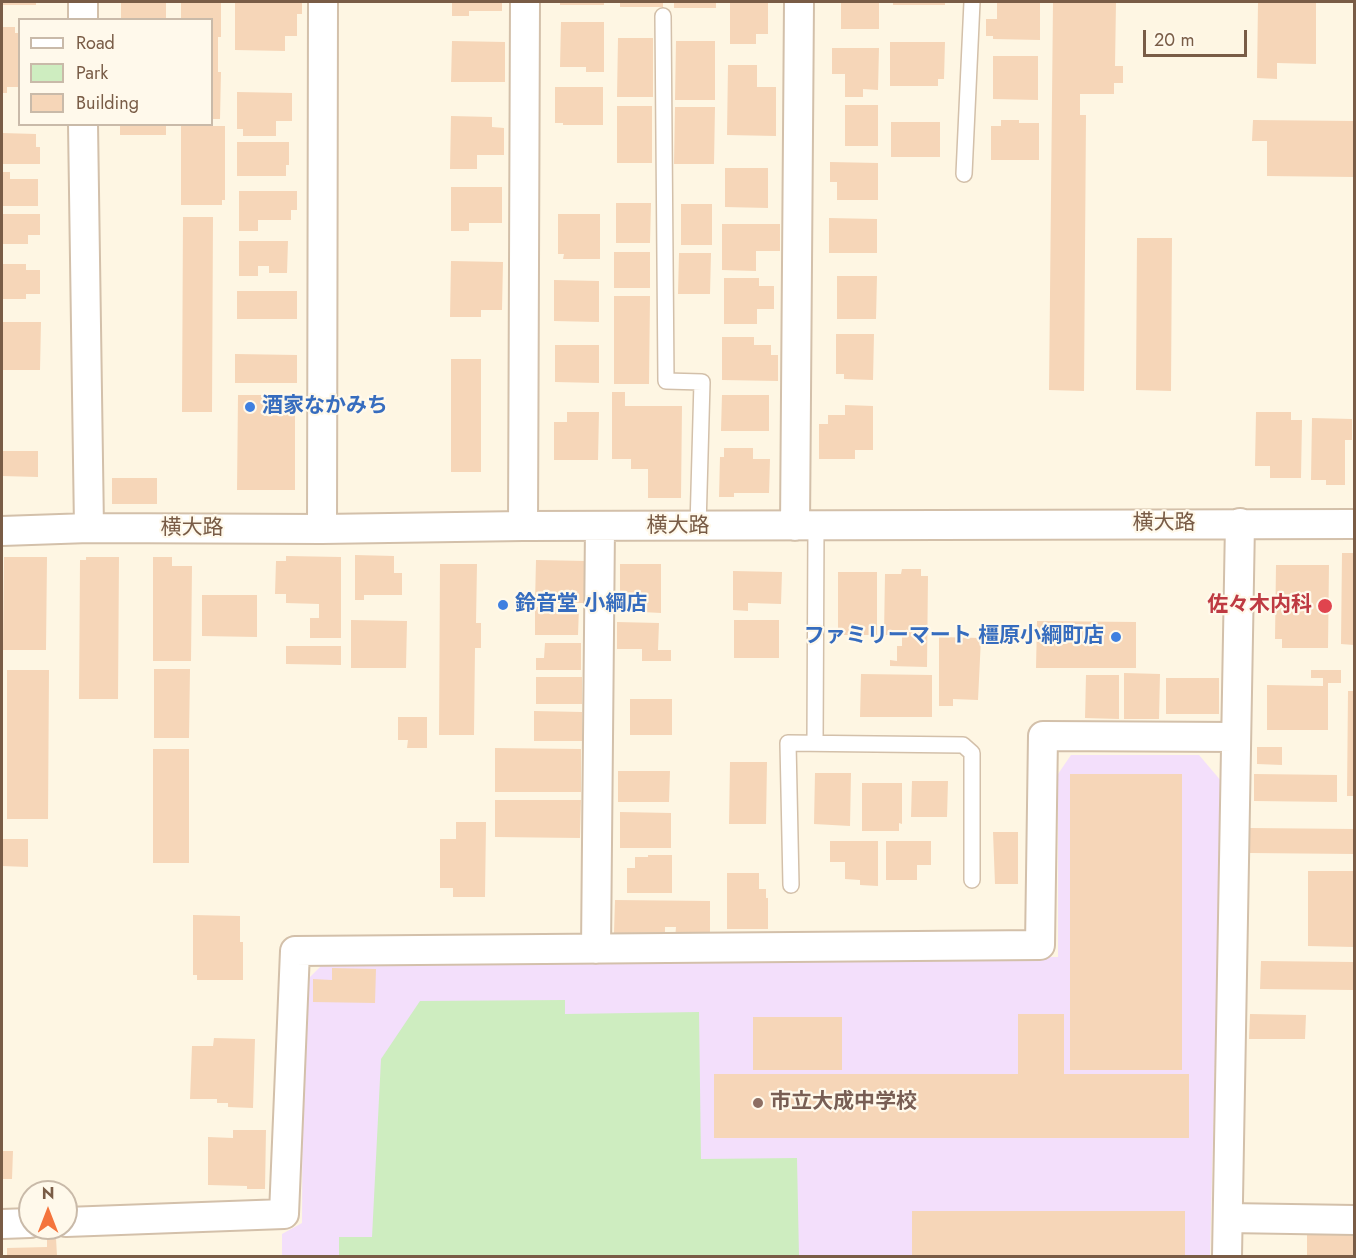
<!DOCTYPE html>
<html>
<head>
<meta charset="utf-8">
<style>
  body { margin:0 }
  #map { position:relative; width:1356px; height:1258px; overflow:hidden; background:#fef6e3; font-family:Jost,sans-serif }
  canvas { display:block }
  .frame { position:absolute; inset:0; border:3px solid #795c46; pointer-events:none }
  .legend { position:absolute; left:18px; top:18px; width:195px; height:108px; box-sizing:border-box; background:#fff9eb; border:2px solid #c9baa9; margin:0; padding:8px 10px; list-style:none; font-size:18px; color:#795c46 }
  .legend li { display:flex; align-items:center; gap:12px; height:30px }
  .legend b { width:30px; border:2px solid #c9baa9 }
  .north { position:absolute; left:18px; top:1180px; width:60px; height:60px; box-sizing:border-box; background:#fff9eb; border:2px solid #c9baa9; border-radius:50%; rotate:0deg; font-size:16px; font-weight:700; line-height:24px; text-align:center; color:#795c46 }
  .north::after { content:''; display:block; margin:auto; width:21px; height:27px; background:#f4743c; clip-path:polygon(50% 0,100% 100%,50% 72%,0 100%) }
  .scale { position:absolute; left:1143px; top:30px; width:104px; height:27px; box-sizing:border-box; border:3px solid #795c46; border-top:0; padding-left:8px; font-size:18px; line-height:21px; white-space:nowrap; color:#795c46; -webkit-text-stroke:4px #fff9eb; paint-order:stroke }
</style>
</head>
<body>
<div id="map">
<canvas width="1356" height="1258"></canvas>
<div class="frame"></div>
<ul class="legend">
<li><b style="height:8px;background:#fff"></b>Road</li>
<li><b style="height:16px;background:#ceedc0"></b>Park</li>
<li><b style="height:16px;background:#f6d6b8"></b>Building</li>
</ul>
<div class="north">N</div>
<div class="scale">20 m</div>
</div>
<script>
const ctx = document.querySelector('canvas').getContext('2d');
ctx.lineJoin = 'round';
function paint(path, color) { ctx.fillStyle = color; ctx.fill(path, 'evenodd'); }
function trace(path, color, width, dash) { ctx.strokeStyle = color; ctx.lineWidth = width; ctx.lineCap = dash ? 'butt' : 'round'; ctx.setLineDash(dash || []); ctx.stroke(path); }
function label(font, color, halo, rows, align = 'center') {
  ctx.font = font + ' Jost,"Noto Sans JP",sans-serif'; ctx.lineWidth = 4.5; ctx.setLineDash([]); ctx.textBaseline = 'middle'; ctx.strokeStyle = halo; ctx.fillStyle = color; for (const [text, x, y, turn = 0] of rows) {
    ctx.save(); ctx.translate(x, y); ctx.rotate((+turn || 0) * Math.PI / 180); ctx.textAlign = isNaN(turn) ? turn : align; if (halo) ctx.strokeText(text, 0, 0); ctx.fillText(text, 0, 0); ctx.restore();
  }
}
paint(new Path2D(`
  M1071 755H1199L1222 782 1210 1256H282V1234L302 1223 303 984 326 961 1058 957V774Z`), '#f3dffb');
paint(new Path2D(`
  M565 1000V1014L699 1012 701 1159 797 1158 799 1256H339V1237H372L381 1059 420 1001Z`), '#ceedc0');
paint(new Path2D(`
  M2 2H36V5H2Z
  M121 2H166V20H121Z
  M181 2H221V37H218V72H221L220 119H212V20H181Z
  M235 2H302V14H297V36H285V51L235 50Z
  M452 2H502V11H469V16H452Z
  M560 2H604V5H560Z
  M620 2H663V7H620Z
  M674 2H716V8H674Z
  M730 2H768V34H756V44H730Z
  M841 2H879V29H841Z
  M893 2H945V5H893Z
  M997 2H1040V40L993 39V36H986V19H997Z
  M1053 2H1116L1115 66H1123V83H1114V94H1080V115H1086L1084 391 1049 390Z
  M1258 2H1316V64L1277 63V79L1257 78Z
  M561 22H604V72H586V67H560Z
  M2 27H15V33H20V87H7V93H2Z
  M618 38H653V97H617Z
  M452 41 505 42V82H451Z
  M676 41H715V100H675Z
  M890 42H945L944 79H938V86H890Z
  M832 48H879L878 90 863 89V97H845V74H832Z
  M993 56H1038V100L993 99Z
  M728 65H757V87H776V136L727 135Z
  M555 87H603V125H563V123H555Z
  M237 92 292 93V121H276V136H243V129H237Z
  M845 105H878V146H845Z
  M617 106H652V163H617Z
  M675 107H715L714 164H674Z
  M451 116 492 117V127L504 128V155H477V169H450Z
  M1001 120H1019V123H1039V160H991V126H1001Z
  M1253 120 1354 121V177L1267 176V141H1252Z
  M891 122H940V157H891Z
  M120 124H166V135H120Z
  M181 126H225V200H222V205H181Z
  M2 133 36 134V147H40V164H2Z
  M237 142H289V165H286V176H237Z
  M830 162 878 163V200H837V182H830Z
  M725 168H768V208L725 207Z
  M2 172H10V179H38V206H2Z
  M451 187H502V223H469V231H451Z
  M239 191H297V210H291V220H258V231H239Z
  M616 203H651L650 243H616Z
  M681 204H712V245H681Z
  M2 214H40V235H28V244H2Z
  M558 214H600V259H563L564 254H558Z
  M183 217H213L212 412H182Z
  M829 218 877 219V253H829Z
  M722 224H780V251H756V271L722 270Z
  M1137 238H1172L1171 391 1136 390Z
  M239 241H288L287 273H269V266H258V276H239Z
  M614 252H650V288H614Z
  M679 253H711L710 294H678Z
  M451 261 503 262 502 310H481V317H450Z
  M2 264H26V270H40V294H26V299H2Z
  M837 276H877L876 319H837Z
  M724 278H759V286H774V309H757V324H724Z
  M554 280 599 281V322L554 321Z
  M237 291H297V319H237Z
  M614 296H650L649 384H614Z
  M2 322H41L40 370H2Z
  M836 334H874L873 380 844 379V374H836Z
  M722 337H754V345H771V355H778V381L722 380Z
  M555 345H599V383L555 382Z
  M235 354 297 355V383H235Z
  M451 359H481V472H451Z
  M612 392H625V406H682L681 498H648V469H631V459H612Z
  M238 395H265V410L295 411V490H237Z
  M722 395H769V431H721Z
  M845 405 873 406V450H855V459H819V424H828V415H845Z
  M567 412H599L598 460H554V422H567Z
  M1256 412H1291V420H1302L1301 478H1270V466H1255Z
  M1312 418 1352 419V440H1345V485H1326V480H1311Z
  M724 448H753V459H770L769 493H734V497H719L720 457H724Z
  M2 451H38V477L2 476Z
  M112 478H157V504H112Z
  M1342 553H1354V645L1341 644Z
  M355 555 394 556V573H402V595H364V600H355Z
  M286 556 341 557V638H310V618H319V604L286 603V594H275L276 561H286Z
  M4 557H47L46 650H3Z
  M86 557H119L118 699H79L80 560H86Z
  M153 557H172V566H192L191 661H153Z
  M536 560 587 561V603H535Z
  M440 564H477L476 623H481V648H475L474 735H439Z
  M620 564H661V613L642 612V608H620Z
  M1276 565H1329L1328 648H1282V639H1275Z
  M902 569H921V576H928L927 667 890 666V660L897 661V646H902V635H884L885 574H901Z
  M733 571 782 572 781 604 748 603V611L733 610Z
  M838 572H877V635H838Z
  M202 595H257V637L202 636Z
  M535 607H579L578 635H535Z
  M351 620 407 621 406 668H351Z
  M734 620H779V658H734Z
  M1037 621 1136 622V668H1036Z
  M617 622 659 623 658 650H671V661H642V649H617Z
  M939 637 981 638 978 700 953 699V706H939Z
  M545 643H581V670H536V658H544Z
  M286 646H341V665L286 664Z
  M154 669H190L189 738H154Z
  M7 670H49L48 819H7Z
  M1311 670H1341V683H1328V730H1267V685L1323 686V678H1311Z
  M1124 673 1160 674 1159 719H1124Z
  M861 674 932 675V717H860Z
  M1086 675H1119V719L1085 718Z
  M536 677H582V704H536Z
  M1166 678H1219V714H1166Z
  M1348 691H1354V796H1347Z
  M630 699H672V735H630Z
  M534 711 582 712V741H534Z
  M398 717H427V748H407L408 740H398Z
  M1257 747H1282V765L1257 764Z
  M495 748 581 749V792H495Z
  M153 749H189V863H153Z
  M730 762H767L766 824H729Z
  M618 771H670L669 802H618Z
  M815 773H851L850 826 814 824Z
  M1070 774H1182V1070H1070Z
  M1254 774 1337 775V802L1254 801Z
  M912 781H948L947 817H911Z
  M862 783H902V824L899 823V831H862Z
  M495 800H581L580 838 495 837Z
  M620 812 671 813V848H620Z
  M456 822H486L485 897H453V888H440V839H456Z
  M1250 828 1354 829V854L1250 853Z
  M993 832H1018V884H995Z
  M2 839H28V867L2 866Z
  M830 841H878V886L860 885V880L845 879V862H830Z
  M886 841H931V865H917V880H886Z
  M648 855H672V893H627V868H635V857H648Z
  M1308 871H1354V947L1308 946Z
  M727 873H759V889H766V898H768V929H727Z
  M615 900 710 901V939H675L676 927H665V934L614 933Z
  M193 915 240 916V942H243V980H197V975H193Z
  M1261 961 1354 962V990L1260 989Z
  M332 968 376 969 375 1003 313 1002V979L332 980Z
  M1018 1014H1064V1074H1189V1138H714V1074H1018Z
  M1250 1014 1306 1015 1305 1039H1249Z
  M753 1017H842V1070H753Z
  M214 1038 255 1039 253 1108 228 1107V1103H217V1099H190L192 1046H213Z
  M233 1130H266L265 1189H247V1186L208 1185V1137L233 1138Z
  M2 1151H13L12 1179H2Z
  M912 1211H1185V1256H912Z
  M1307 1234 1354 1235V1256H1307Z
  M47 1238H56L57 1256H7V1248L47 1247Z`), '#f6d6b8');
const service = new Path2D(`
  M663 16 666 381 702 382 698 527
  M964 174 972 2
  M815 743 816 525
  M791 885 788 743 963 745 972 753V880`);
const minor = new Path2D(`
  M83 20V2
  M83 124 89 528
  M523 526 525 2
  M795 526 799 2
  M322 529 323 2
  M2 531 89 528 322 529 523 526 1354 524
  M596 949 600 527
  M1228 1218 1354 1220
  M66 1222 284 1214 295 951 1040 945 1043 736 1236 737
  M2 1224 30 1223
  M1227 1256 1240 523`);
trace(service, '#d3c0aa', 18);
trace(minor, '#d3c0aa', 32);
trace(service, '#fff', 15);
trace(minor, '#fff', 28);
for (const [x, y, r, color] of [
  [250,407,6,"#3f7fe0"],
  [503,605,6,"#3f7fe0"],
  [1325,606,8,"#e0444e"],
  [1116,637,6,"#3f7fe0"],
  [758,1103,6,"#8d6e63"]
]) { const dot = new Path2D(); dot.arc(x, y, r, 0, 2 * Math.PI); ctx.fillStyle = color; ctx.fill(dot); trace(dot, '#fff9eb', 2); }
label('bold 21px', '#366cbe', '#fff9eb', [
  ["酒家なかみち",262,407],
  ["鈴音堂 小綱店",515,605],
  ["ファミリーマート 橿原小綱町店",1104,637,"right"]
], 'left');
label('21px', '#795c46', '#fff9eb', [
  ["横大路",1164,524],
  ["横大路",678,527],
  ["横大路",192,529]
]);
label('bold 21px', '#be3a42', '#fff9eb', [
  ["佐々木内科",1312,606]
], 'right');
label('bold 21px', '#785e54', '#fff9eb', [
  ["市立大成中学校",770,1103]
], 'left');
</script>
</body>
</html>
